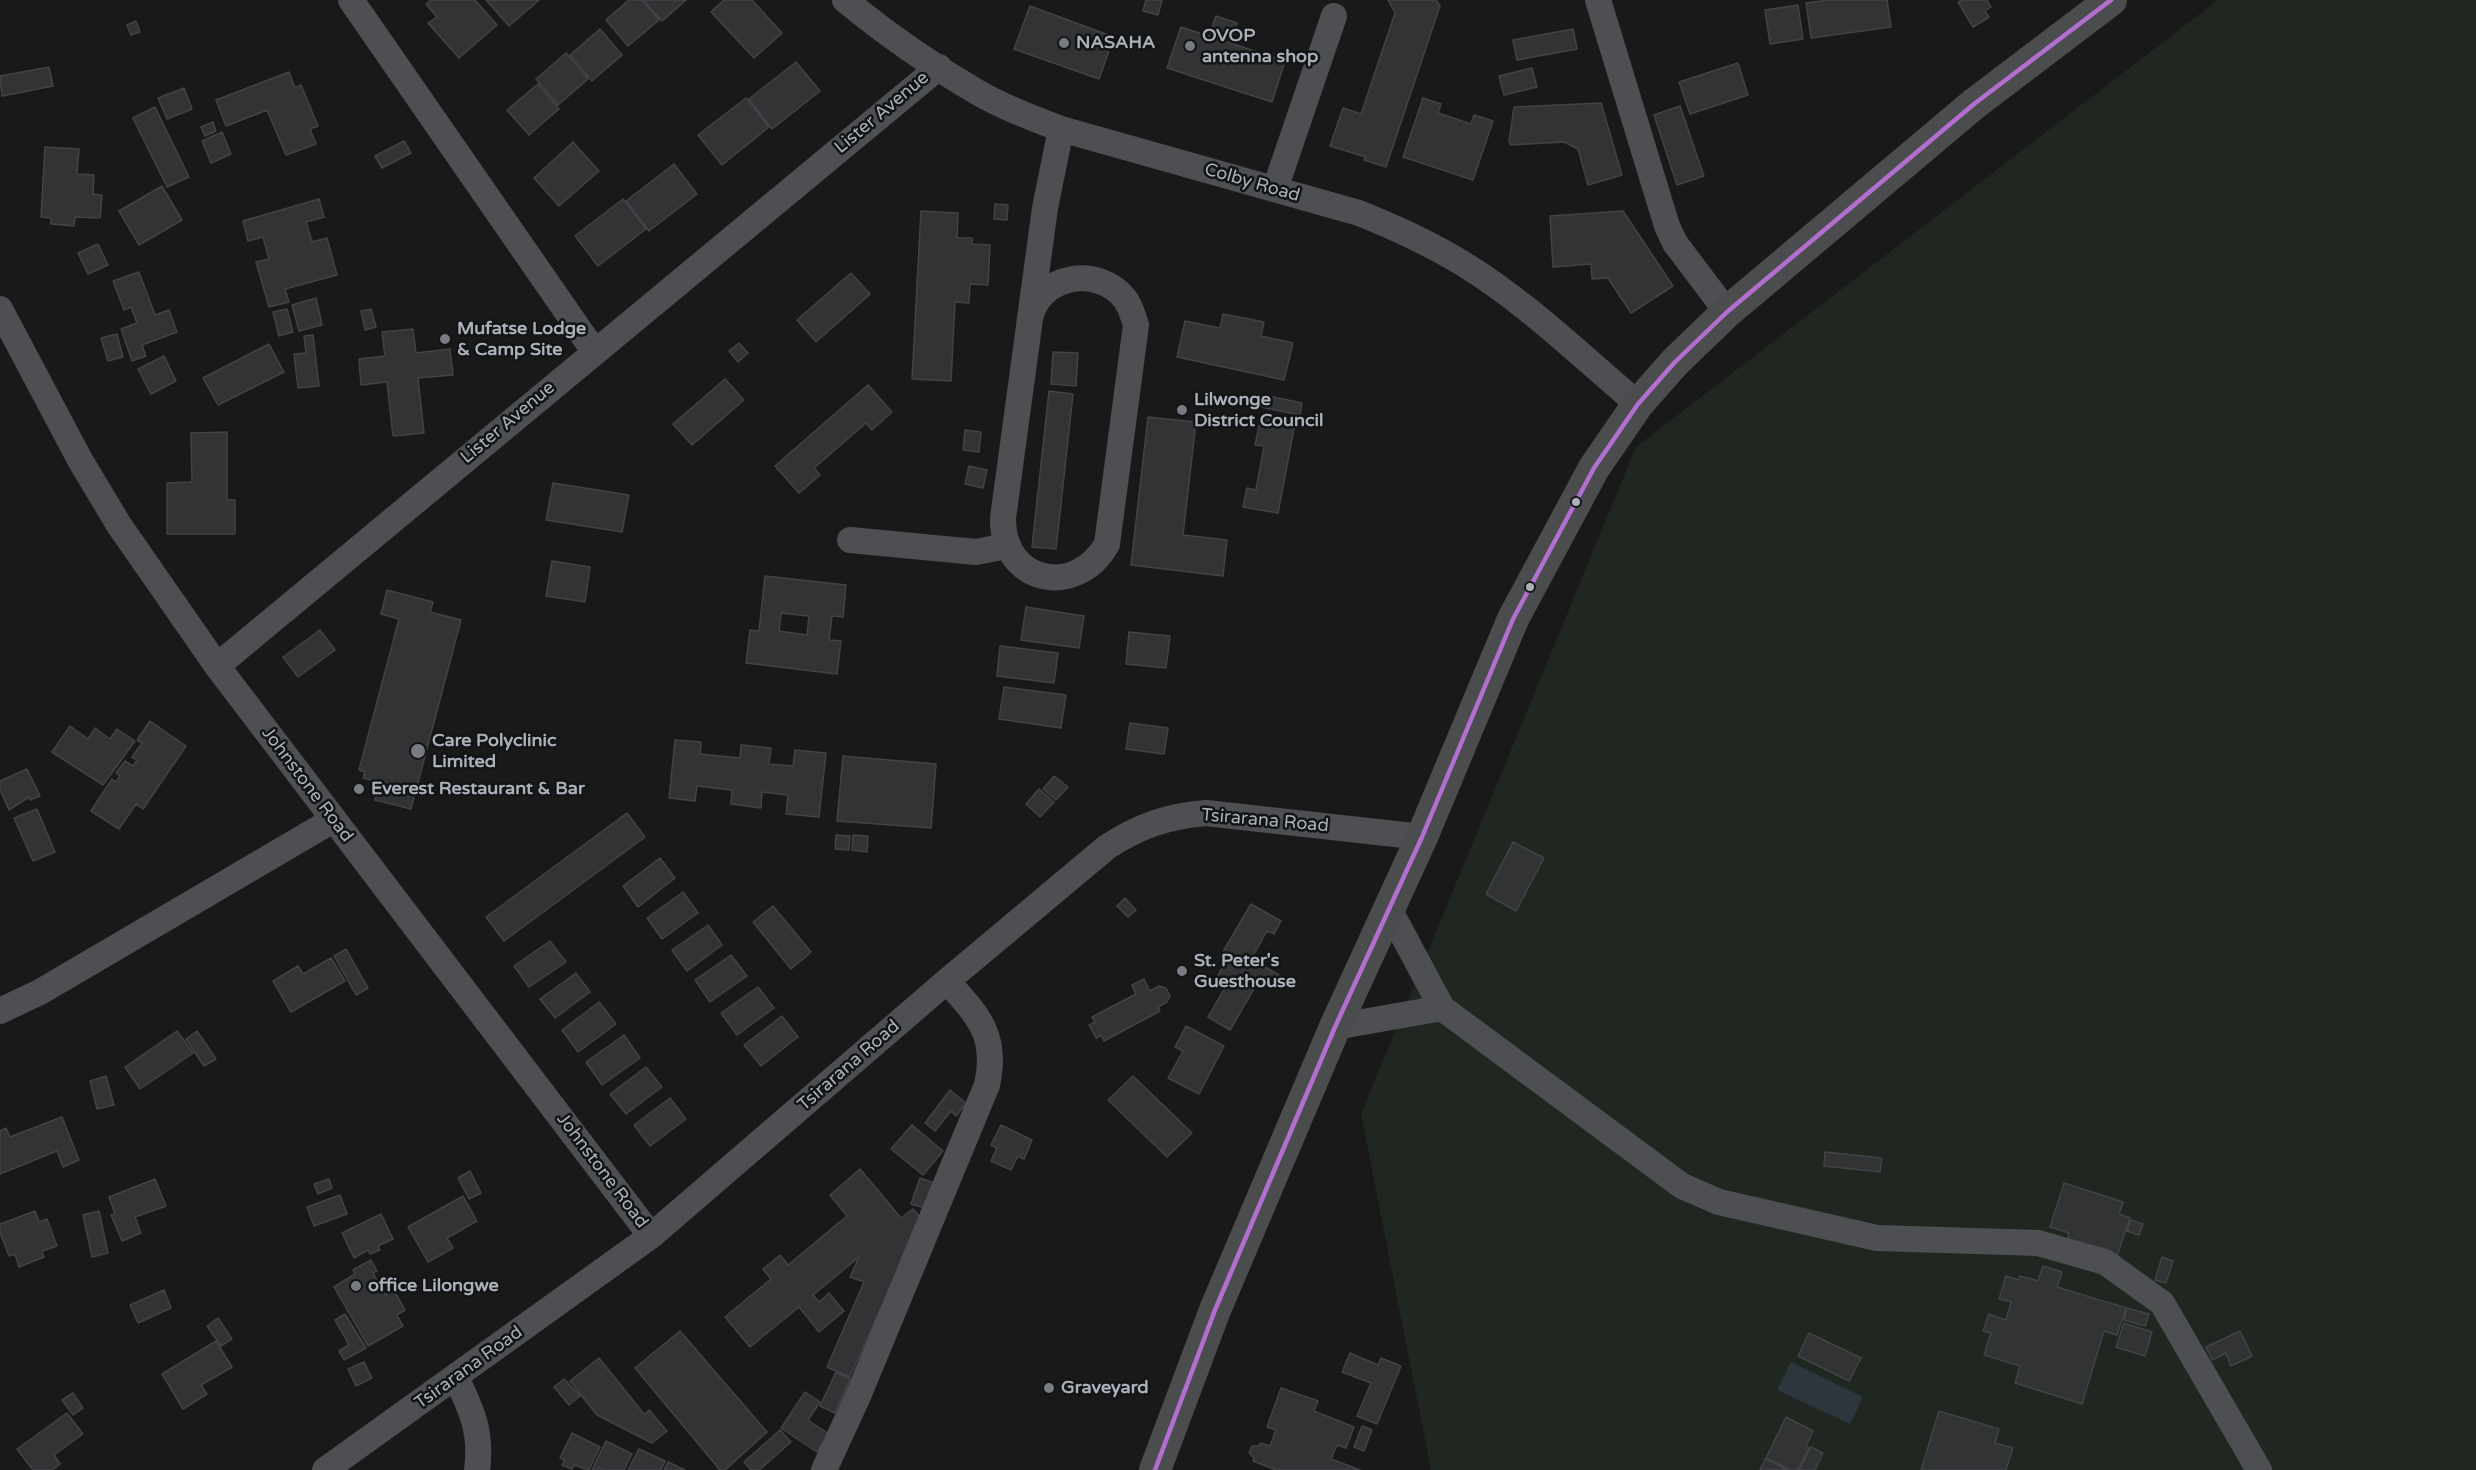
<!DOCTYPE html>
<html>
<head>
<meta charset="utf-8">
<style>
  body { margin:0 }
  canvas { display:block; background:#19191a }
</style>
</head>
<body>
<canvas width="2476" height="1470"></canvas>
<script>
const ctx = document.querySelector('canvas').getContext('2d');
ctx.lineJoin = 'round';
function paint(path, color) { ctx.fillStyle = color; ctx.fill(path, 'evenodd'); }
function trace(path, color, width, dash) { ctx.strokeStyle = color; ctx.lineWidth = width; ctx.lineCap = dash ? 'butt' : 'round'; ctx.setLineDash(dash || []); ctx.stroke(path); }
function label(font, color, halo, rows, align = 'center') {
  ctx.font = font + ' "Varela Round",sans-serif'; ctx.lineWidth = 5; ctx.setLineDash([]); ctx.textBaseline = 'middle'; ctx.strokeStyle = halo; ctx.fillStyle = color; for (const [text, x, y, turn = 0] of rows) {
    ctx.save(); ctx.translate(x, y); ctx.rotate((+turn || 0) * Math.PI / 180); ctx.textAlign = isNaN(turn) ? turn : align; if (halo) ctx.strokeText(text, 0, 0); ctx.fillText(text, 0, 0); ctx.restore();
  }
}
paint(new Path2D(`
  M2218 0H2476V1470H1431L1361 1114 1636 447Z`), '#1f2720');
paint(new Path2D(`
  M1791 1362 1863 1397 1850 1424 1777 1390Z`), '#2c363c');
const building = new Path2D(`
  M431 0H475L497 25 459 58 428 23 437 17 426 4Z
  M486 0H539L509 26Z
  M629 0H642L659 20 628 46 606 20Z
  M643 0H686L662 21Z
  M724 0H752L782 33 754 58 711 12Z
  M1146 0H1162L1158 15 1143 11Z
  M1388 0H1436L1440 6 1386 167 1364 160 1366 157 1330 146 1343 108 1361 114 1395 13Z
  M1828 0H1887L1891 27 1811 38 1806 3Z
  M1962 0H1987L1991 7 1985 11 1989 17 1973 27 1958 2Z
  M1798 5 1803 39 1770 44 1765 10Z
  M1030 6 1114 37 1099 79 1014 49Z
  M1216 16 1237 23 1232 40 1210 33Z
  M136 21 140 32 131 35 127 25Z
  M1181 27 1285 61 1272 102 1167 68Z
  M600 29 622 55 592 81 570 55Z
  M1573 29 1577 49 1517 60 1513 40Z
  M566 53 588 79 558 105 536 79Z
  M796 62 820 91 772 129 749 99Z
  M1738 63 1748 95 1690 114 1679 82Z
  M49 67 53 86 2 96 0 76Z
  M1532 68 1537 87 1504 95 1499 76Z
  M289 72 295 88 301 85 318 126 310 129 316 144 286 155 267 110 226 126 216 100Z
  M538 84 559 109 529 135 507 110Z
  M184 88 192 109 167 119 158 98Z
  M746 98 769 127 722 165 698 135Z
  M1423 98 1441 104 1438 113 1471 124 1474 115 1493 121 1473 180 1403 157Z
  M1601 103 1622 175 1588 185 1578 149 1564 142 1511 145 1509 142 1514 107Z
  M1680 106 1704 176 1677 185 1654 115Z
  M155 107 189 177 167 187 133 118Z
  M213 122 216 131 205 136 201 127Z
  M222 132 231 154 211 163 202 141Z
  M404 141 411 153 382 168 375 156Z
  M573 142 599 171 559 206 534 178Z
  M45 147 79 149 77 174 94 175 93 194 102 195 100 218 75 217 74 226 51 224V218L41 217Z
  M674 164 697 194 649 231 626 201Z
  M162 186 182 220 139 245 119 211Z
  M319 199 324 217 306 222 312 242 327 238 337 275 285 289 289 302 269 307 256 262 269 259 263 237 248 241 243 221Z
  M623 199 646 229 598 266 575 236Z
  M995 204 1008 205 1007 220 994 219Z
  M921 211 958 213 957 238H972V244L990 245 988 285 970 284 969 303 955 302 951 381 912 379Z
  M1623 211 1673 286 1631 313 1608 278 1592 279 1591 264 1553 267 1550 216Z
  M98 244 108 265 88 274 78 253Z
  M139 272 155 315 169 310 177 332 142 345 146 356 132 361 121 329 137 323 131 307 124 310 113 281Z
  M851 273 870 294 816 342 797 320Z
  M316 298 322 325 299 331 292 305Z
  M287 309 293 332 279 336 273 312Z
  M371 309 376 327 365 330 361 311Z
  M1223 314 1264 322 1261 336 1293 343 1284 380 1177 357 1185 321 1220 328Z
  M413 329 416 353 450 349 453 375 418 378 424 433 393 436 387 382 361 385 359 359 385 356 382 332Z
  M117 334 123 357 108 361 101 338Z
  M313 335 319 386 298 388 294 354 306 353 304 336Z
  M739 343 748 353 738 362 729 351Z
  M269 344 284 372 218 405 203 378Z
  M1053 352 1078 353 1076 386 1051 384Z
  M164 356 176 381 151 394 138 369Z
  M725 379 744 400 692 445 673 424Z
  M868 385 892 412 872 430 866 423 814 468 820 475 799 493 775 466Z
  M1049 391 1073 394 1056 549 1032 547Z
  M1264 395 1302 403 1300 415 1261 407Z
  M1148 417 1196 422 1183 535 1227 540 1223 576 1131 565Z
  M1261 417 1295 423 1278 513 1243 507 1247 488 1256 490 1264 446 1255 445Z
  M965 430 981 432 979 452 963 450Z
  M227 432V500H235V534H167V483L192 482 191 433Z
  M969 466 987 470 983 488 965 484Z
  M553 483 629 495 622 532 546 520Z
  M552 561 590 567 585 602 546 596Z
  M765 576 846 585 843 617 832 616 829 640 841 641 837 674 746 663 750 630 759 631ZM781 613 809 616 807 635 779 631Z
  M387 590 433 602 430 612 461 620 411 809 375 800 380 782 363 778 365 772 359 770 399 619 381 614Z
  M1026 607 1084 616 1079 648 1021 640Z
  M320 630 335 650 298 677 283 657Z
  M1129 632 1170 636 1166 668 1126 664Z
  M1000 646 1058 653 1054 683 997 676Z
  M1004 687 1066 695 1061 728 999 719Z
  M150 721 186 746 143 809 136 804 119 829 91 811 112 779 116 782 120 776 116 773 125 761 133 766 137 760 132 757 142 743 137 740Z
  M1130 723 1168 728 1164 754 1126 749Z
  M70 726 88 739 95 728 110 739 117 729 135 741 103 785 52 752Z
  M675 740 701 742 700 754 740 758 741 745 771 748 769 764 793 766 795 750 826 753 819 817 786 814 788 795 762 792 761 808 731 804 732 790 697 786 695 801 669 798Z
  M843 756 936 764 931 828 837 821Z
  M27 769 40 796 30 800 29 797 9 810 0 790V781Z
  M1054 776 1068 787 1056 800 1043 789Z
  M1039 789 1054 802 1040 817 1026 804Z
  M37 809 55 852 33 861 14 818Z
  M627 813 645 837 504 941 486 917Z
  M836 835 850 836 849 850 835 849Z
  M853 835 868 836 867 852 852 850Z
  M1513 842 1544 858 1516 911 1486 894Z
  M660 858 675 878 638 907 623 886Z
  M683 892 698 913 662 939 647 918Z
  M1125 898 1136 910 1128 917 1117 906Z
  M1251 904 1281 921 1274 934 1267 931 1250 961 1256 965 1258 963 1279 975 1272 987 1259 980 1230 1030 1208 1017 1225 988 1214 982 1226 961 1220 957Z
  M773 906 811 952 791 969 753 922Z
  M708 925 722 945 687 971 672 950Z
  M550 941 566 962 529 987 514 966Z
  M346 949 368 988 356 995 334 956Z
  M731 955 747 976 710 1002 695 980Z
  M331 958 345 981 291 1012 273 981 298 966 303 974Z
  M576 973 590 992 555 1018 540 999Z
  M1144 979 1150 991 1159 986 1166 988 1170 996 1167 1002 1158 1007 1160 1011 1104 1041 1101 1035 1096 1038 1089 1025 1095 1022 1092 1017 1136 994 1132 985Z
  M758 987 774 1008 737 1035 721 1013Z
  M599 1002 616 1024 578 1052 562 1030Z
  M782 1016 798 1037 761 1066 744 1045Z
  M1186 1026 1224 1046 1199 1094 1168 1078 1183 1051 1175 1047Z
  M177 1031 193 1053 140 1089 125 1067Z
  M197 1031 216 1059 204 1066 186 1039Z
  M624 1035 640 1058 602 1085 586 1062Z
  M646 1067 662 1087 626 1114 610 1094Z
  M106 1076 114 1105 97 1109 90 1081Z
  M1133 1076 1192 1133 1167 1157 1108 1100Z
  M950 1090 966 1103 956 1116 951 1111 935 1131 925 1123Z
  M670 1098 686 1119 650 1146 634 1125Z
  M62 1117 79 1160 63 1167 57 1151 0 1174V1131L6 1128 10 1137Z
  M912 1125 943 1151 923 1175 891 1149Z
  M1001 1125 1032 1140 1024 1159 1018 1156 1011 1170 991 1161 997 1148 991 1145Z
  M1825 1152 1882 1158 1880 1172 1824 1166Z
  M860 1169 901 1218 913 1209 921 1218 850 1377 827 1367 864 1282 850 1277 859 1257 813 1295 819 1302 829 1293 844 1311 819 1332 799 1307 750 1347 725 1317 771 1279 763 1269 780 1255 788 1265 847 1216 830 1195Z
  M470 1171 481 1193 469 1199 458 1178Z
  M920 1178 934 1183 925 1208 911 1204Z
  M155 1179 166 1206 135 1217 141 1233 122 1241 111 1215 115 1214 109 1197Z
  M329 1179 332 1188 318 1194 314 1184Z
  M2064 1183 2123 1202 2119 1214 2130 1218 2116 1259 2067 1241 2069 1233 2050 1227Z
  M340 1195 347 1214 314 1226 307 1207Z
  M463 1196 477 1221 447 1238 453 1248 428 1262 408 1227Z
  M35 1211 39 1222 47 1219 57 1246 42 1251 44 1257 19 1267 15 1254 9 1256 0 1232V1224Z
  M99 1211 108 1253 92 1257 83 1215Z
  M381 1214 393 1239 378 1246 380 1250 370 1254 368 1250 354 1258 342 1233Z
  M2131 1220 2143 1224 2139 1235 2127 1231Z
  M2162 1257 2173 1261 2166 1283 2155 1280Z
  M371 1260 377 1271 373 1273 385 1295 394 1290 405 1310 397 1315 403 1326 368 1346 334 1287 355 1274 353 1270Z
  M2043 1266 2062 1272 2057 1287 2126 1308 2117 1335 2104 1331 2082 1404 2015 1383 2020 1366 1984 1355 1991 1333 1983 1331 1989 1314 2006 1320 2011 1302 1999 1299 2006 1276 2019 1280 2020 1276 2038 1281Z
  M164 1290 171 1308 138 1323 130 1305Z
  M2127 1308 2149 1314 2145 1326 2124 1320Z
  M345 1314 366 1348 344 1360 339 1351 349 1345 335 1320Z
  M218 1318 232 1339 221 1346 207 1326Z
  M2124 1323 2152 1332 2145 1356 2116 1347Z
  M680 1331 767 1432 725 1470H720L635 1368Z
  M2240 1331 2252 1356 2231 1366 2226 1353 2212 1360 2206 1347Z
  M1809 1333 1861 1358 1849 1381 1798 1356Z
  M216 1341 232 1367 201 1385 207 1394 183 1409 162 1374Z
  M1350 1353 1378 1365 1381 1358 1401 1366 1377 1424 1357 1416 1371 1383 1342 1372Z
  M599 1358 644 1414 649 1410 667 1431 652 1443 597 1415 570 1381Z
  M364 1362 372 1378 356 1386 348 1369Z
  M836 1372 850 1379 835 1413 820 1406Z
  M564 1379 580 1396 569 1405 554 1387Z
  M1281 1388 1318 1401 1314 1411 1354 1427 1346 1448 1337 1445 1331 1459 1360 1470H1276L1253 1461 1254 1458 1249 1453 1252 1446H1259L1260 1443 1270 1446 1276 1430 1267 1427Z
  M805 1392 820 1402 808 1420 829 1434 817 1452 781 1428Z
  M73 1393 83 1408 73 1415 62 1400Z
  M1939 1411 1999 1429 1995 1443 2013 1448 2006 1470H1921Z
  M67 1413 83 1434 54 1455 60 1464 52 1470H33L17 1449Z
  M1786 1417 1813 1431 1806 1446 1809 1448 1798 1470H1791L1766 1458Z
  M1362 1426 1372 1430 1364 1451 1354 1447Z
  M780 1430 791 1442 759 1470H751L744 1462Z
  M572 1433 600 1447 589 1470 574 1465 572 1469 562 1465 565 1460 560 1458Z
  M606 1441 632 1454 624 1470H603L599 1468 597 1470H592Z
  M1811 1447 1823 1453 1815 1470H1799Z
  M639 1449 665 1461 661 1470H628Z
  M1765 1459 1788 1470H1760Z
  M668 1462 685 1470H664Z`);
paint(building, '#323334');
trace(building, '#424346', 1.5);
trace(new Path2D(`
  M351 0 594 351
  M845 0C886 34 931 65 977 92 1003 107 1032 118 1061 129L1359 213C1394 227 1429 243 1462 263 1526 302 1581 356 1638 404
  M1598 0 1667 226 1675 243 1727 312
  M1275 189 1334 16
  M0 309 80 460 119 525 217 666 651 1236
  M1030 318C1040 274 1099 265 1125 299 1131 307 1133 316 1136 325L1107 544C1076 599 1002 583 1003 518L1045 208 1061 129
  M850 540 976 552 996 548 1006 543
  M217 666 939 67
  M1389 909 1442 1008 1682 1186 1719 1202 1877 1238 2038 1243 2105 1262 2162 1303 2259 1470
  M0 1011 40 992 333 820
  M1335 1027 1442 1008
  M456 1377C472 1411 482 1432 477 1470
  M325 1470 651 1236 947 981 1107 847C1139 826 1168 816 1206 813L1422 837
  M824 1470 858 1396 987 1085C998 1035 978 1016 947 981`), '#4d4f53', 26);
trace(new Path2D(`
  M1155 1470 1215 1310 1335 1027 1422 837 1513 619 1594 468 1638 404 1675 362 1727 312 1974 104 2111 0`), '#4b4c4e', 32);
trace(new Path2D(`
  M1155 1470 1215 1310 1335 1027 1422 837 1513 619 1594 468 1638 404 1675 362 1727 312 1974 104 2111 0`), '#b36fd0', 4.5);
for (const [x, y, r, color] of [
  [1064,43,6,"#787c82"],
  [1190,46,6,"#787c82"],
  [445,339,6,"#787c82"],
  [1182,410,6,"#787c82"],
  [1576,502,5,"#abb1ba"],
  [1530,587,5,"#abb1ba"],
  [418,751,8,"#787c82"],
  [359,789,6,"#787c82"],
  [1182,971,6,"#787c82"],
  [356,1286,6,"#787c82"],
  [1049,1388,6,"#787c82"]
]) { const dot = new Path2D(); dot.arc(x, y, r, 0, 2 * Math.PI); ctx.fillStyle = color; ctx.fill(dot); trace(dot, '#131416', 2); }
label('bold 18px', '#abb1ba', '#131416', [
  ["OVOP",1202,36],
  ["antenna shop",1202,57],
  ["NASAHA",1076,43],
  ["Mufatse Lodge",457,329],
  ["& Camp Site",457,350],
  ["Lilwonge",1194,400],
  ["District Council",1194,421],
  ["Care Polyclinic",432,741],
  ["Limited",432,762],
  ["Everest Restaurant & Bar",371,789],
  ["St. Peter's",1194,961],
  ["Guesthouse",1194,982],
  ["office Lilongwe",368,1286],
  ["Graveyard",1061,1388]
], 'left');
label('18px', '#abb1ba', '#131416', [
  ["Lister Avenue",882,113,-40],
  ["Colby Road",1252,183,16],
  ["Lister Avenue",508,423,-40],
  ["Johnstone Road",307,785,53],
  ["Tsirarana Road",1265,821,5],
  ["Tsirarana Road",849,1066,-41],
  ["Johnstone Road",602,1171,53],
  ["Tsirarana Road",469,1368,-36]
]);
</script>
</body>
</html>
